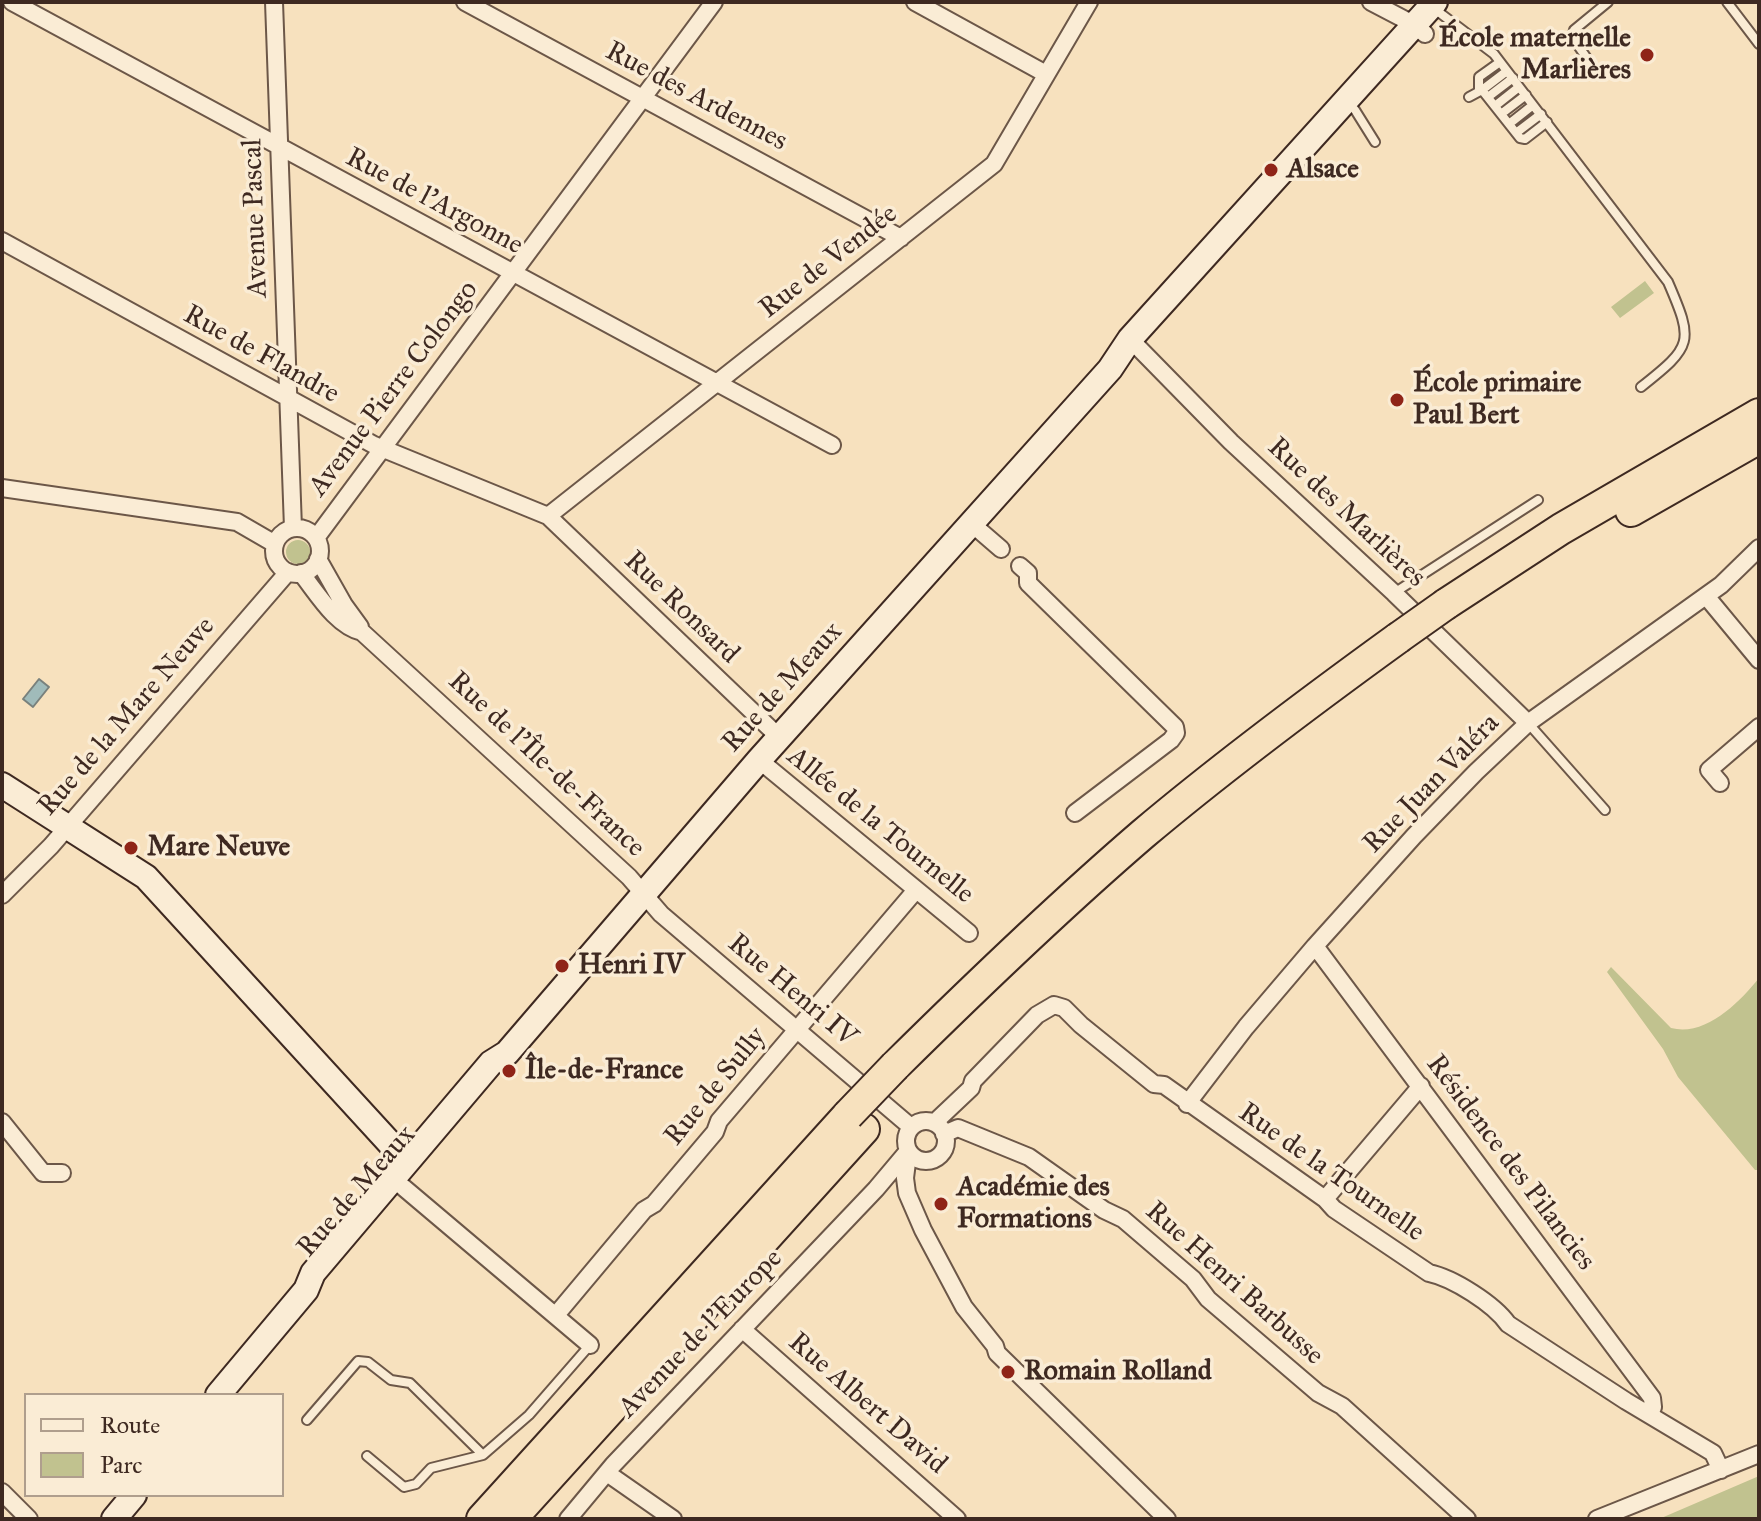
<!DOCTYPE html>
<html>
<head>
<meta charset="utf-8">
<style>
  body { margin:0 }
  #map { position:relative; width:1761px; height:1521px; overflow:hidden; background:#f7e1be; font-family:"IM FELL Great Primer",serif }
  canvas { display:block }
  .frame { position:absolute; inset:0; border:4px solid #3e2921; pointer-events:none }
  .legend { position:absolute; left:24px; top:1393px; width:260px; height:104px; box-sizing:border-box; background:#faecd5; border:2px solid #af9e8d; margin:0; padding:10px 14px; list-style:none; font-size:24px; color:#3e2921 }
  .legend li { display:flex; align-items:center; gap:16px; height:40px }
  .legend b { width:40px; border:2px solid #af9e8d }
</style>
</head>
<body>
<div id="map">
<canvas width="1761" height="1521"></canvas>
<div class="frame"></div>
<ul class="legend">
<li><b style="height:10px;background:#faecd5"></b>Route</li>
<li><b style="height:22px;background:#c1c28f"></b>Parc</li>
</ul>
</div>
<script>
const ctx = document.querySelector('canvas').getContext('2d');
ctx.lineJoin = 'round';
function paint(path, color) { ctx.fillStyle = color; ctx.fill(path, 'evenodd'); }
function trace(path, color, width, dash) { ctx.strokeStyle = color; ctx.lineWidth = width; ctx.lineCap = dash ? 'butt' : 'round'; ctx.setLineDash(dash || []); ctx.stroke(path); }
function label(font, color, halo, rows, align = 'center') {
  ctx.font = font + ' "IM FELL Great Primer",serif'; ctx.lineWidth = 7; ctx.setLineDash([]); ctx.textBaseline = 'middle'; ctx.strokeStyle = halo; ctx.fillStyle = color; for (const [text, x, y, turn = 0] of rows) {
    ctx.save(); ctx.translate(x, y); ctx.rotate((+turn || 0) * Math.PI / 180); ctx.textAlign = isNaN(turn) ? turn : align; if (halo) ctx.strokeText(text, 0, 0); ctx.fillText(text, 0, 0); ctx.restore();
  }
}
paint(new Path2D(`
  M1645 281 1654 293 1620 318 1611 307Z
  M286 552a12 12 0 1 1 24 0a12 12 0 1 1-24 0Z
  M1611 967 1671 1028C1705 1037 1739 1003 1759 978V1170H1755L1678 1077 1663 1049 1607 972Z
  M1759 1476V1519H1659Z`), '#c1c28f');
const water = new Path2D(`
  M39 679 49 687 33 707 23 699Z`);
paint(water, '#a0bbba');
trace(water, '#79817d', 2);
const lane = new Path2D(`
  M1727 2 1759 44
  M1432 7 1494 54 1668 282C1694 342 1693 346 1641 387
  M1591 64 1572 37 1574 30 1608 2
  M1479 89V77L1500 62
  M1482 90 1507 71
  M1469 97 1482 90 1520 138 1525 139 1547 122
  M1488 97 1513 78
  M1495 106 1519 87
  M1355 110 1375 142
  M1501 114 1526 95
  M1509 124 1533 105
  M1516 133 1541 114
  M1394 593 1538 500
  M1528 723 1605 810
  M307 1420 358 1361 368 1362 391 1380 410 1383 483 1455
  M367 1456 404 1487 416 1484 431 1468 483 1455 529 1415 590 1345`);
const street = new Path2D(`
  M12 2 832 445
  M274 2 293 528
  M465 2 901 238
  M915 2 1046 74
  M1371 2 1415 25 1425 34
  M2 241 374 445 548 516 779 737
  M1130 339 1231 442 1394 593 1528 723
  M2 488 237 522 275 544
  M548 516 994 164 1089 2
  M972 524 1001 549
  M274 551a23 23 0 1 1 46 0a23 23 0 1 1-46 0Z
  M316 538 714 2
  M318 559 344 605 360 627
  M1020 566 1028 573V583L1175 727 1176 733 1171 740 1075 813
  M301 573C317 593 336 626 362 632L629 877 661 914 911 1127
  M1706 596 1759 660
  M759 760 969 933
  M1720 783 1709 770 1759 727
  M2 895 51 846 288 572
  M1315 946 1652 1398 1653 1407 1650 1414
  M1187 1104 1246 1027 1315 946 1414 836 1476 772 1528 723 1721 585 1759 548
  M906 1141a20 20 0 1 1 40 0a20 20 0 1 1-40 0Z
  M2 1122 43 1173H62
  M934 1123 971 1088 973 1081 1037 1015 1054 1005 1064 1008 1081 1025 1154 1084 1164 1085 1325 1199 1334 1209 1429 1273C1453 1278 1494 1304 1508 1324L1626 1401 1713 1453 1721 1470
  M944 1134 958 1128 1029 1157 1104 1210 1123 1219 1193 1279 1208 1299 1318 1393 1342 1406 1467 1519
  M908 1154 905 1178 907 1193 923 1230 964 1307 995 1346 997 1353 1167 1519
  M403 1187 590 1345
  M1325 1199 1421 1086
  M556 1315 644 1210 654 1204 715 1132 719 1121 916 890
  M742 1329 957 1519
  M607 1473 673 1519
  M2 1492 29 1519
  M568 1519 613 1465 876 1189 908 1151
  M1597 1519 1759 1454`);
const secondary = new Path2D(`
  M2 785 146 877 407 1162
  M218 1395 306 1290 313 1273 491 1063 507 1053 759 760 1110 369 1130 339 1435 2
  M114 1519 134 1495`);
const highway = new Path2D(`
  M1631 511 1759 438
  M1446 604 1561 529 1759 414
  M895 1066C976 986 1057 908 1143 834 1225 765 1311 701 1398 638
  M482 1519 848 1115
  M511 1519 864 1129`);
trace(lane, '#6c5748', 12);
trace(street, '#6c5748', 20);
trace(secondary, '#3e2921', 28);
trace(highway, '#3e2921', 34);
trace(lane, '#faecd5', 8);
trace(street, '#faecd5', 16);
trace(secondary, '#faecd5', 24);
trace(highway, '#f7e1be', 30);
const highwayBridge = new Path2D(`
  M1398 638 1446 604
  M848 1115 895 1066`);
trace(highwayBridge, '#3e2921', 34, []);
trace(highwayBridge, '#f7e1be', 30);
for (const [x, y, r, color] of [
  [1647,55,8,"#8f2418"],
  [1271,170,8,"#8f2418"],
  [1397,400,8,"#8f2418"],
  [131,848,8,"#8f2418"],
  [562,966,8,"#8f2418"],
  [509,1071,8,"#8f2418"],
  [941,1204,8,"#8f2418"],
  [1008,1372,8,"#8f2418"]
]) { const dot = new Path2D(); dot.arc(x, y, r, 0, 2 * Math.PI); ctx.fillStyle = color; ctx.fill(dot); trace(dot, '#faecd5', 3); }
label('bold 28px', '#3e2921', '#faecd5', [
  ["École maternelle",1631,39,"right"],
  ["Marlières",1631,71,"right"],
  ["Alsace",1287,170],
  ["École primaire",1413,384],
  ["Paul Bert",1413,416],
  ["Mare Neuve",147,848],
  ["Henri IV",578,966],
  ["Île-de-France",525,1071],
  ["Académie des",957,1188],
  ["Formations",957,1220],
  ["Romain Rolland",1024,1372]
], 'left');
label('28px', '#3e2921', '#faecd5', [
  ["Rue des Ardennes",696,97,28],
  ["Rue de l'Argonne",434,202,28],
  ["Avenue Pascal",256,218,-92],
  ["Rue de Vendée",829,262,-38],
  ["Rue de Flandre",261,355,29],
  ["Avenue Pierre Colongo",394,389,-53],
  ["Rue des Marlières",1346,513,43],
  ["Rue Ronsard",681,608,44],
  ["Rue de Meaux",783,688,-48],
  ["Rue de la Mare Neuve",127,717,-49],
  ["Rue de l'Île-de-France",546,765,43],
  ["Rue Juan Valéra",1432,784,-46],
  ["Allée de la Tournelle",880,826,39],
  ["Rue Henri IV",792,991,40],
  ["Rue de Sully",716,1087,-51],
  ["Résidence des Pilancies",1510,1163,53],
  ["Rue de la Tournelle",1331,1173,35],
  ["Rue de Meaux",357,1192,-49],
  ["Rue Henri Barbusse",1234,1284,42],
  ["Avenue de l'Europe",701,1334,-46],
  ["Rue Albert David",867,1404,41]
]);
</script>
</body>
</html>
